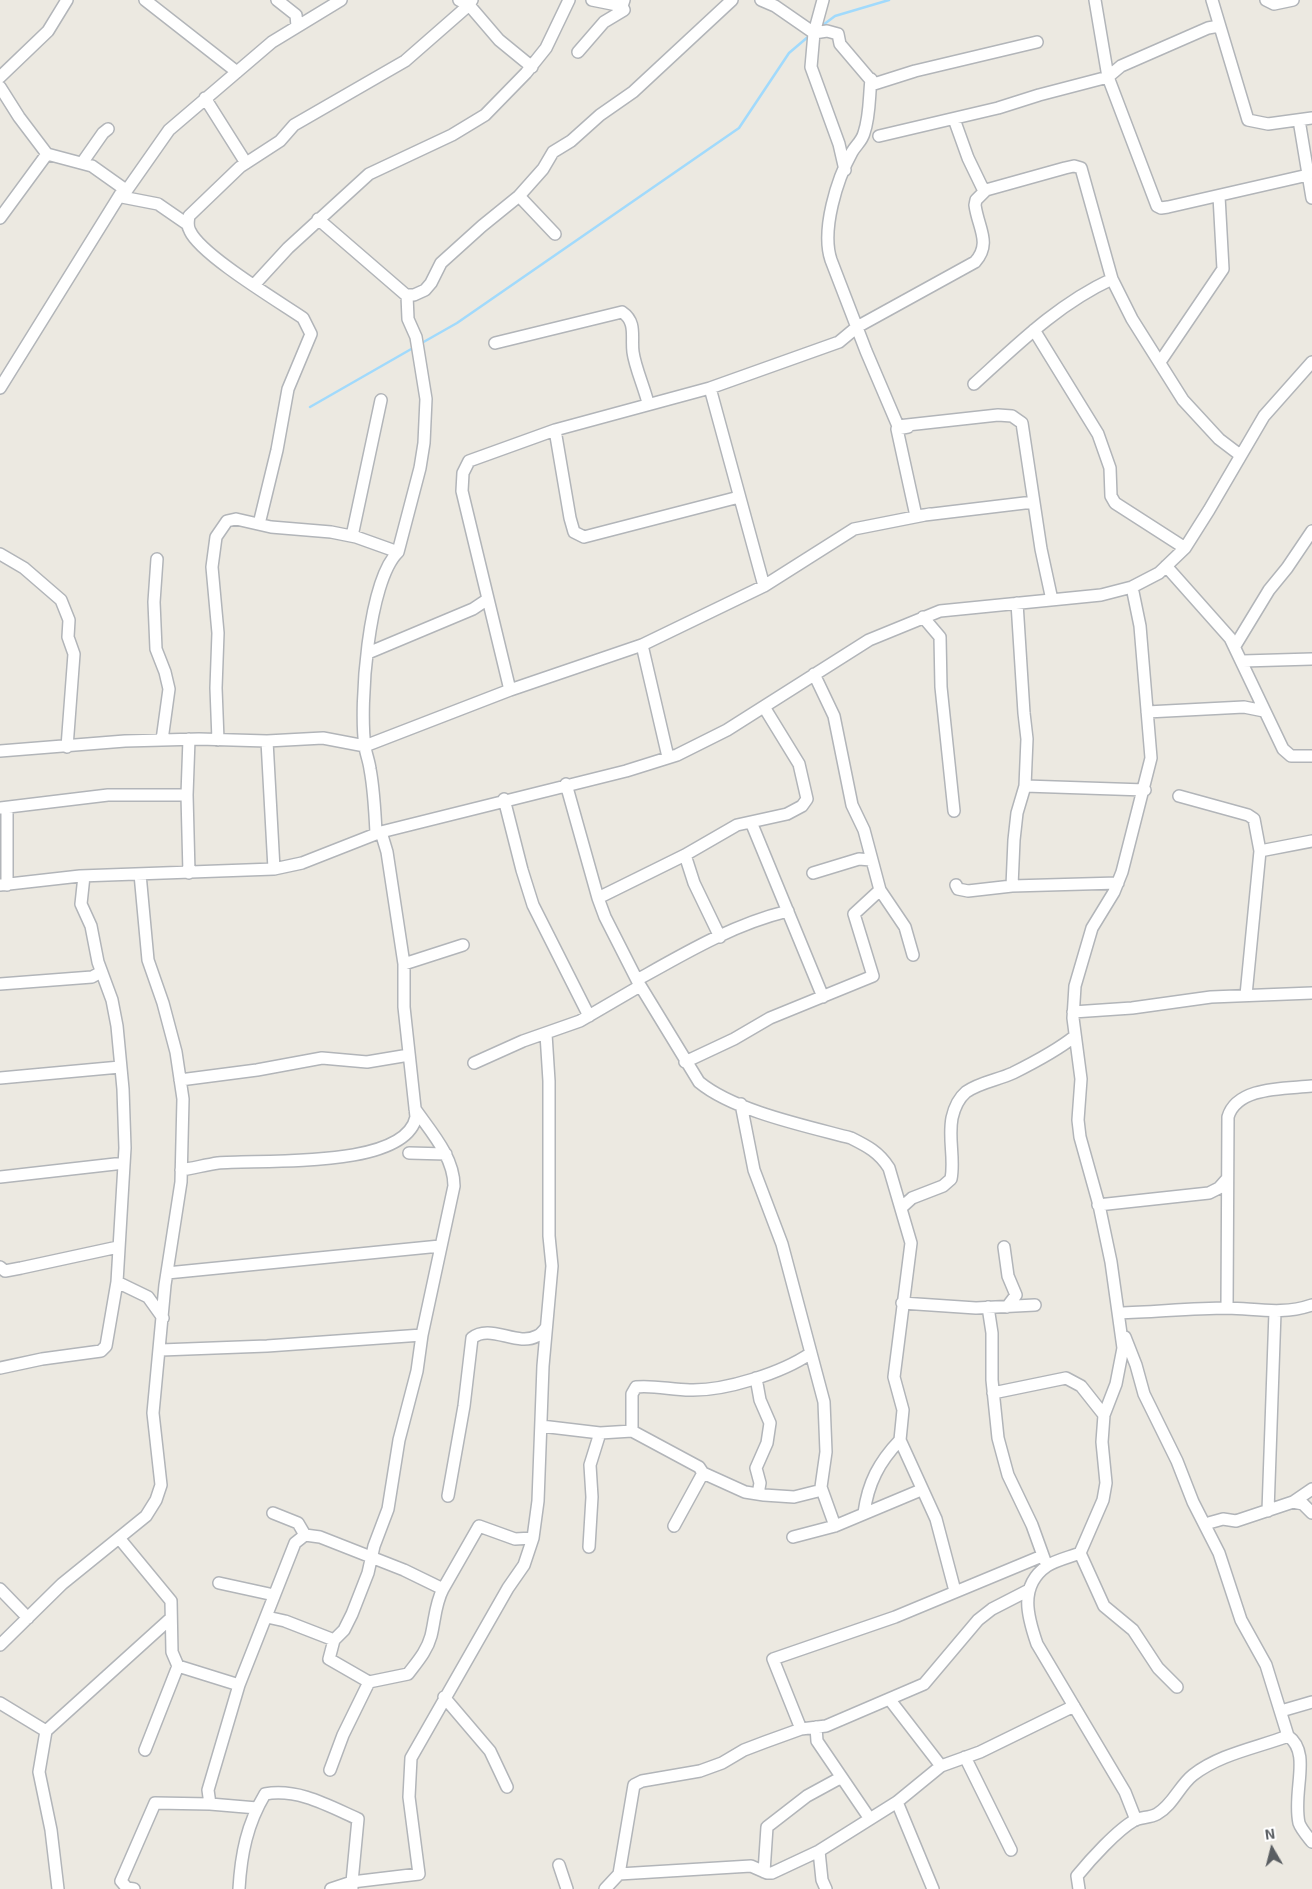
<!DOCTYPE html>
<html>
<head>
<meta charset="utf-8">
<style>
  body { margin:0 }
  #map { position:relative; width:1312px; height:1889px; overflow:hidden; background:#ece9e1; font-family:"Exo 2",sans-serif }
  canvas { display:block }
  .north { position:absolute; left:1247px; top:1824px; width:50px; height:50px; -webkit-text-stroke:4px #fff; paint-order:stroke; rotate:352deg; font-size:14px; font-weight:700; line-height:20px; text-align:center; color:#5a5e62 }
  .north::after { content:''; display:block; margin:auto; width:18px; height:22px; background:#5a5e62; clip-path:polygon(50% 0,100% 100%,50% 72%,0 100%) }
</style>
</head>
<body>
<div id="map">
<canvas width="1312" height="1889"></canvas>
<div class="north">N</div>
</div>
<script>
const ctx = document.querySelector('canvas').getContext('2d');
ctx.lineJoin = 'round';
function trace(path, color, width, dash) { ctx.strokeStyle = color; ctx.lineWidth = width; ctx.lineCap = dash ? 'butt' : 'round'; ctx.setLineDash(dash || []); ctx.stroke(path); }
trace(new Path2D(`
  M819 28 835 16 889 0
  M420 344 457 323 739 128 789 53 809 36
  M310 407 413 348`), '#a1dafc', 2.5);
const minor = new Path2D(`
  M145 0 237 72
  M277 0 296 15 297 26
  M459 0 469 5 499 40 532 67
  M592 0 622 6
  M761 0 775 6 814 33 827 31 838 34 840 44 874 84 915 71 1037 42
  M823 0 814 33 811 67 839 144 845 170
  M1095 0 1108 77 1157 206 1161 208 1168 207 1308 175
  M1212 0 1248 120 1268 124 1312 118
  M1266 0 1274 4 1293 0
  M578 52 604 22 624 10 622 6 624 0
  M0 77 48 31 67 0
  M871 79C869 97 870 116 864 133 862 141 856 145 852 152 837 179 821 230 831 260L866 351 898 426 998 415 1012 416 1022 423 1041 549 1052 600
  M0 87 19 117 47 154 92 166 123 188 122 197 158 204 187 224
  M205 98 246 163
  M954 119 968 158 982 187 986 190 1065 168 1074 166 1081 168 1112 279 1132 319 1183 400 1219 439 1240 455
  M1299 120 1312 198
  M879 136 998 108 1039 95 1108 77 1121 66 1208 28 1219 26
  M82 163 103 133 108 129
  M519 196 555 234
  M122 197 169 130 272 42 341 0
  M0 218 47 154
  M318 219 406 295H414L425 290 431 283 441 263 482 226 519 196 543 169 553 152 571 141 600 115 633 92 732 0
  M254 285 288 248 369 174 452 135 485 115 526 73 546 48 569 0
  M1034 330 1098 434 1110 468 1111 496 1115 503 1185 548
  M495 343 622 312C637 322 631 337 633 352 635 367 644 387 648 403
  M1160 362 1223 269 1219 196
  M974 384C1018 344 1058 304 1112 279
  M0 388 123 190
  M710 388 764 586
  M908 427 897 429 916 516 1033 502
  M555 430 570 518 574 532 584 537 739 497
  M259 524 277 450 288 389 311 334 303 318C278 301 201 255 190 231 187 226 188 222 189 216L240 167 280 141 294 125 405 61 469 5 472 0
  M352 536 381 400
  M0 554 24 568 61 600 69 620 68 637 74 654 67 747
  M157 559 154 602 156 649 165 672 169 689 162 740
  M1166 566 1230 638 1283 749 1291 756H1312
  M1132 587 1140 626 1151 758 1122 872 1114 892 1092 928 1075 986 1073 1018 1081 1079 1078 1120 1080 1137 1099 1205 1111 1262 1123 1348 1116 1384 1104 1415 1102 1442 1106 1483 1103 1500 1080 1553C1070 1557 1056 1560 1047 1566 1018 1586 1028 1618 1037 1644L1125 1792 1136 1820
  M923 617 940 637 941 687 954 811
  M642 645 668 757
  M1235 646 1269 590 1287 568 1312 531
  M368 653 473 609 488 599
  M1243 661 1312 659
  M814 674 834 716 852 805 864 830 880 890 905 927 913 955
  M510 690 462 491 463 473 469 461 555 430 710 388 839 342 857 327 975 262C992 243 978 228 975 205L976 200 986 190
  M1147 712 1244 707 1264 711
  M189 739 187 795 189 873
  M218 740 216 688 218 633 212 567 216 537 227 521 236 519 271 527 331 532 356 537 398 552
  M267 741 274 869
  M0 751 125 741 199 739 267 741 323 738 365 746 510 690 642 645 764 586 854 529 930 514
  M566 784 598 898 605 917 638 982 699 1082C734 1111 806 1126 851 1138 867 1146 879 1152 889 1168L911 1243 894 1377 903 1410 900 1440 936 1519 955 1591
  M1025 786 1145 790
  M1179 796 1248 815 1254 819 1260 851 1246 995
  M504 799 522 870 533 905 589 1016
  M0 808 108 795H187
  M7 808V885
  M751 822 823 997
  M376 833C375 812 374 790 370 769 369 761 366 754 365 747 359 705 368 581 398 552L420 468 424 443 426 399 416 337 408 319 407 295
  M1260 851 1312 841
  M685 855 694 883 720 937
  M813 873 859 859 871 860
  M0 885 80 876 274 869 302 863 381 832 626 771 677 755 727 730 869 640 940 611 1101 595 1132 587 1159 573 1185 548 1209 510 1264 416 1312 362
  M956 885 958 889 968 891 1012 886 1118 883
  M1012 886 1014 840 1017 813 1025 786 1027 739 1024 713 1017 603
  M598 898 685 855 737 825 787 814 802 806 807 799 799 764 764 707
  M404 964 463 945
  M637 980C685 953 734 924 788 911
  M0 984 92 977 101 972
  M1073 1012 1132 1008 1211 997 1312 993
  M685 1062 734 1039 770 1018 873 976 854 914 880 890
  M474 1063 523 1041 580 1021 640 986
  M0 1078 120 1067
  M180 1080 257 1070 322 1058 367 1062 409 1055
  M741 1104 754 1170 782 1244 824 1402 826 1452 821 1487 835 1526
  M409 1153 446 1154
  M181 1170C193 1168 206 1165 218 1163 260 1159 405 1170 416 1117L404 1007V964L387 852 381 832
  M0 1177 124 1163
  M1098 1205 1209 1193 1219 1188 1227 1179
  M901 1208 912 1198 943 1186 951 1179C955 1159 948 1139 952 1118 954 1109 959 1098 966 1092 980 1082 998 1080 1013 1073 1031 1064 1059 1049 1075 1036
  M1004 1247 1008 1276 1016 1295 1007 1307
  M0 1267 5 1271 21 1268 118 1247
  M167 1273 440 1246
  M117 1282 148 1297 163 1318
  M902 1303 976 1308 1035 1305
  M988 1307 992 1333V1380L998 1438 1008 1475 1032 1525 1045 1561
  M1227 1308 1228 1117C1237 1086 1286 1089 1312 1086
  M1119 1313C1155 1312 1192 1308 1228 1308 1258 1309 1283 1315 1312 1305
  M1125 1337 1136 1365 1144 1394 1177 1461 1193 1502 1219 1553 1241 1620 1266 1665 1288 1736
  M161 1350 267 1346 422 1335
  M0 1368 42 1359 101 1351 106 1346 117 1282 125 1148 123 1089 117 1026 112 1000 98 962 91 926 81 904 84 876
  M756 1378 760 1400 770 1423 767 1443 756 1468 760 1483 758 1494
  M993 1393 1066 1378 1081 1386 1104 1415
  M541 1426 600 1433 632 1431 699 1467 703 1473 745 1492 764 1495 794 1497 822 1490
  M632 1431V1394L636 1387C654 1385 672 1390 690 1390 725 1391 782 1373 811 1353
  M448 1496 464 1406 472 1338C490 1323 517 1347 537 1336 540 1335 543 1331 546 1328
  M1293 1502 1312 1489
  M1268 1511 1275 1312
  M273 1513 298 1523 305 1535
  M864 1513C868 1483 879 1462 900 1440
  M1205 1524 1223 1519 1236 1521 1293 1502 1303 1504 1312 1513
  M674 1526 703 1473
  M793 1537 835 1526 921 1490
  M119 1538 171 1601 172 1652 178 1666 239 1685
  M589 1547 592 1497 590 1465 600 1433
  M1080 1553 1104 1606 1133 1630 1158 1668 1177 1687
  M219 1583 274 1595
  M0 1589 28 1618
  M267 1617 285 1621 334 1640 344 1630 352 1614 368 1573 374 1546 388 1509 399 1440 417 1371 422 1335 454 1186C454 1157 431 1132 415 1109
  M334 1640 329 1659 369 1682 408 1674C417 1662 427 1651 431 1636 435 1620 435 1604 443 1589
  M0 1645 62 1584 146 1516 156 1500 161 1485 153 1413 165 1285 181 1182 183 1099 176 1052 163 1003 148 960 140 874
  M444 1697 490 1751 507 1787
  M890 1700 941 1766
  M0 1703 46 1731
  M1281 1711 1312 1702
  M816 1727 817 1741 870 1819
  M801 1729 773 1659 895 1617 1042 1556
  M145 1750 178 1666
  M965 1757 1011 1850
  M330 1770 343 1735 369 1682
  M897 1802 933 1889
  M257 1808 210 1804 208 1790 239 1685 295 1543 305 1535 320 1537 404 1570 443 1589 479 1526 515 1539 533 1538
  M819 1851 822 1880 826 1889
  M559 1865 567 1889
  M764 1872 767 1827 807 1796 840 1778
  M619 1874 634 1785 642 1781 700 1771 722 1763 744 1750 765 1742 801 1729 826 1726 924 1684 978 1620 992 1609 1029 1590
  M58 1889 51 1830 39 1772 46 1731 171 1618
  M134 1889 127 1888 121 1881 155 1803 210 1804
  M239 1889C241 1854 247 1824 265 1794 298 1788 329 1806 358 1819L352 1882 419 1874 409 1797 411 1758 508 1588 524 1565 533 1538 538 1501 543 1366 552 1266 549 1236V1081L546 1034
  M331 1889 352 1882V1888
  M605 1889 619 1874 751 1866 767 1873H772L819 1851 897 1802 941 1766 980 1752 1074 1706
  M1079 1889 1077 1876C1090 1860 1117 1830 1135 1820 1141 1817 1150 1818 1157 1814 1173 1805 1179 1786 1193 1775 1220 1754 1256 1748 1288 1736 1312 1753 1292 1791 1299 1823 1301 1829 1308 1837 1312 1842`);
trace(minor, '#b2b5b9', 14);
trace(minor, '#fff', 11);
</script>
</body>
</html>
